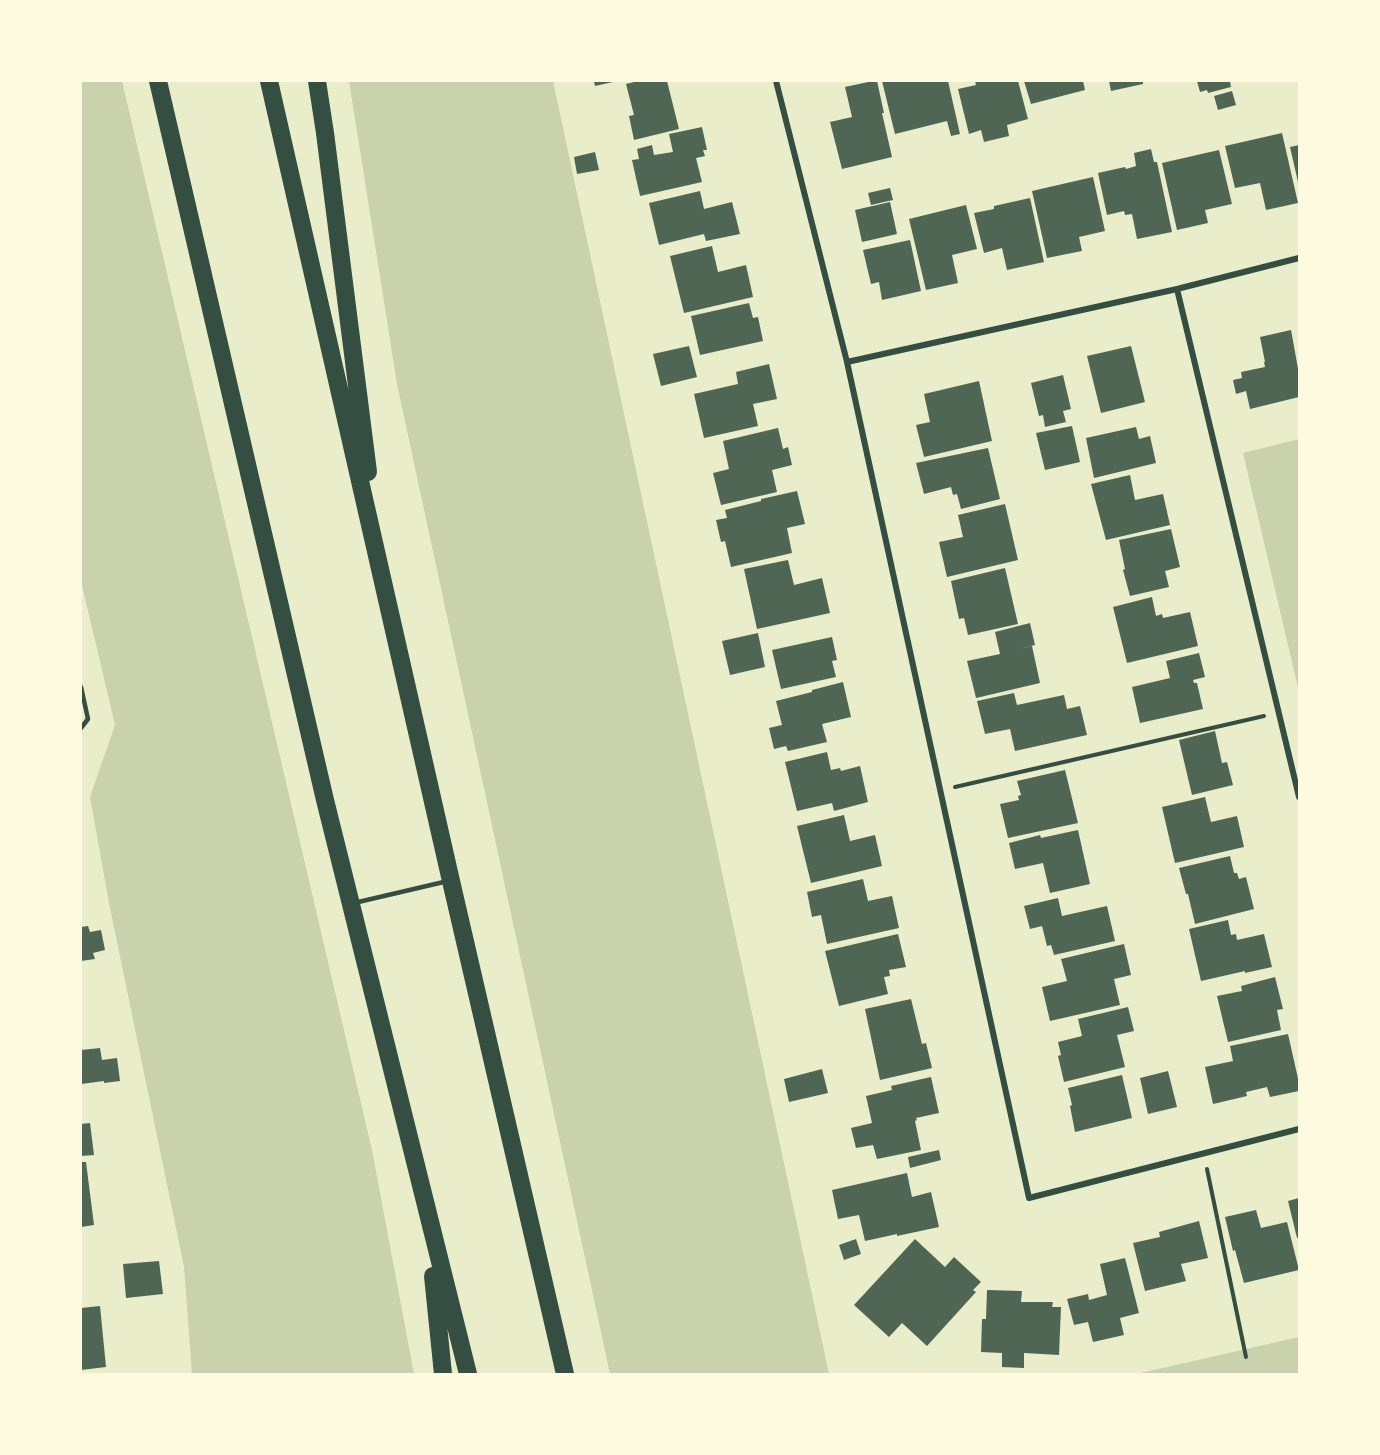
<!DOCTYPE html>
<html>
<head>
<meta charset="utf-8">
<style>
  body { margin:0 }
  #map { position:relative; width:1380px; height:1455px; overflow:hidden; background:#e9edc9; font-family:"Varela Round",sans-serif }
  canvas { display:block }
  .frame { position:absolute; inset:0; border:82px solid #fefae0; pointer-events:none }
</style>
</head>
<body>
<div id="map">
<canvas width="1380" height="1455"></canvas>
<div class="frame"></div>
</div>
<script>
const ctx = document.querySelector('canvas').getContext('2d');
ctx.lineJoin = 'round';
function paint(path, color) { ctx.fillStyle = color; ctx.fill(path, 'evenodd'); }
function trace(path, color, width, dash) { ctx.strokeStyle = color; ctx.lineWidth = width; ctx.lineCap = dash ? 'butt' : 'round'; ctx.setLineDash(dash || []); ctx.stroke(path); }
paint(new Path2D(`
  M81 81H122L372 1150 414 1374H192L184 1267 109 903 90 797 115 725 81 581Z
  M349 81H553L829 1374H610L397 384Z
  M1299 439V692L1243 453Z
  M1299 1337V1374H1136Z`), '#cad2ad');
paint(new Path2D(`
  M594 81H613V82L595 86Z
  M638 81H667L679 129 634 140 629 116 634 115 626 84Z
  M873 81H877L884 113H882L892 157 842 169 830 122 852 117 845 87Z
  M882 81H948L960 134 951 136 947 121 895 134Z
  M975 81H1018L1028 119 1007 125 1009 136 984 142 981 130 969 134 958 89 976 85Z
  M1024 81H1083L1085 90 1031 104Z
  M1109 81H1143V84L1111 91Z
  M1197 81H1230L1231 87 1208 93 1207 90 1200 92Z
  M1232 91 1236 105 1218 110 1214 96Z
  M702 127 707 150H703L705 156 696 158 702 182 640 196 632 160 639 159 637 149 652 145 654 155 673 152 669 134Z
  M1282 133 1298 203 1266 210 1260 183 1235 188 1225 146Z
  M1299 145V182H1298L1290 147Z
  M1151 149 1154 162H1157L1172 232 1137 239 1132 214 1125 215 1124 211 1107 215 1098 173 1125 167 1126 169 1136 166 1134 153Z
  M1219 150 1232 204 1205 210 1208 223 1177 230 1162 163Z
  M595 152 599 170 577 174 574 157Z
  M1093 177 1105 231 1079 237 1082 251 1047 258 1032 191Z
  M890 188 893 200 871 205 868 193Z
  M700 191 704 209 732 202 740 234 706 241 704 234 659 245 649 203Z
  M1030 198 1044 262 1007 270 1002 248 984 253 974 213 994 209V206Z
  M890 202 897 234 862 242 855 210Z
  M966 205 977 249 952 255 958 283 926 290 909 219Z
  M910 240 921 291 882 300 879 282 871 284 863 250Z
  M712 246 718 272 746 265 753 297 684 313 670 256Z
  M749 303 753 318 758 317 763 341 700 355 691 316Z
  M1291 330 1299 374V397L1250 409 1246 391 1236 394 1233 380 1242 378 1241 372 1265 367 1264 362H1265L1260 337Z
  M689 346 697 377 661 386 653 354Z
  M1131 346 1145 402 1101 413 1087 356Z
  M769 364 777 399 753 404 758 426 704 438 694 394 738 384 736 372Z
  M1063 375 1071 409 1063 411 1066 422 1045 427 1043 415 1039 416 1031 383Z
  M979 381 992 441 924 457 916 425 930 422 924 394Z
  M1072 426 1080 462 1045 470 1036 433Z
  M1136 427 1139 439 1150 436 1156 463 1094 478 1086 438Z
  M778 428 783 449 788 447 792 465 772 470 777 492 721 505 713 473 729 469 723 441Z
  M988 448 1000 499 961 509 957 494 953 495 951 487 924 494 916 463Z
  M1130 475 1135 500 1163 494 1170 525 1106 540 1091 484Z
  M797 491 805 524 787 528 792 553 731 567 725 541 721 542 716 520 727 518 725 510 761 501V499Z
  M1005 504 1018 560 947 577 939 542 963 537 958 515Z
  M1171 529 1180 567 1165 571 1169 587 1130 596 1123 570 1125 569 1119 540Z
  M788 560 794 585 822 578 830 613 757 629 744 569Z
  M1005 568 1018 624 968 635 964 618 959 619 951 581Z
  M1152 597 1156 616 1162 614 1163 618 1190 612 1198 646 1127 663 1113 607Z
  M1030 623 1035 645 1019 649 1032 646 1040 683 976 698 967 661 1000 654 995 632Z
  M758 633 765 667 730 675 722 641Z
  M832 637 837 660 832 661 836 677 781 689 772 650Z
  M1199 653 1205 677 1193 680 1194 683H1197L1203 709 1140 723 1132 687 1170 678 1166 661Z
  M843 682 851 717 822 724 827 742 788 751 786 746 774 749 769 728 782 725 776 701 812 692V690Z
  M1014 693 1017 705 1064 695 1067 709 1080 706 1087 735 1015 751 1010 729 985 734 977 701Z
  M1215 731 1222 763 1227 762 1233 785 1192 795 1179 740Z
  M827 752 831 770 840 768 841 771 860 766 868 802 834 811 832 803 797 811 785 762Z
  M1065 770 1078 823 1008 838 1000 804 1019 800 1018 796 1021 795 1017 781Z
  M1205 797 1211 822 1237 816 1244 847 1175 863 1162 807Z
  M844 815 850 841 875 835 882 866 811 883 797 826Z
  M1078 830 1090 884 1050 893 1043 863 1015 869 1009 843 1040 835 1041 838Z
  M1230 856 1234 873H1237L1239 879 1246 877 1254 909 1195 924 1188 894H1186L1179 868Z
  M863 879 868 901 892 896 899 928 827 944 821 915 812 917 807 892Z
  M1058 898 1062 916 1107 906 1115 941 1054 955 1051 945 1047 946 1042 926 1030 929 1024 906Z
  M1228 920 1231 935 1236 934 1237 940 1264 934 1272 967 1245 973V971L1201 981 1189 929Z
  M88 926 90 932 101 930 105 950 93 953 95 959 81 961V927Z
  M898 934 906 967 889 970 890 976 884 977 888 994 839 1006 825 951Z
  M1124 944 1131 975 1114 979 1120 1005 1050 1021 1042 987 1067 981 1061 959Z
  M1275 977 1283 1009 1277 1010 1281 1030 1228 1042 1217 996 1242 991 1241 986Z
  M911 999 922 1044 926 1043 932 1068 880 1080 865 1009Z
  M1128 1007 1134 1031 1117 1035 1125 1067 1064 1082 1058 1056 1061 1055 1058 1042 1082 1036 1078 1019Z
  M1288 1034 1299 1083V1091L1270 1097 1267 1087 1246 1092 1247 1096 1213 1104 1205 1067 1233 1061 1230 1046Z
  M100 1048 102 1060 117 1058 120 1081 104 1083V1081L81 1084V1050Z
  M822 1069 828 1093 789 1102 784 1079Z
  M1168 1071 1177 1107 1148 1114 1140 1078Z
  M1122 1075 1132 1118 1075 1132 1070 1106 1072 1105 1068 1088Z
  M931 1077 939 1113 916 1118 917 1120 915 1121 921 1150 877 1159 873 1145 856 1148 851 1128 872 1123 866 1096 892 1090 891 1086Z
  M90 1123 94 1155 81 1156V1124Z
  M939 1150 941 1160 910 1168 908 1157Z
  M81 1162H86L94 1225 81 1227Z
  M907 1173 912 1197 931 1192 939 1227 897 1236V1234L865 1241 859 1215 838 1219 832 1190Z
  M1299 1198V1237L1297 1238 1288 1201Z
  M1256 1210 1261 1228 1287 1222 1299 1270 1244 1283 1235 1250 1233 1251 1225 1217Z
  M1199 1221 1208 1258 1181 1264 1186 1281 1145 1291 1133 1243 1160 1237 1159 1232Z
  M856 1239 861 1254 844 1260 839 1245Z
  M915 1239 945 1267 954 1257 981 1282 973 1290 976 1292 927 1346 902 1323 889 1337 854 1305Z
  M1125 1258 1139 1313 1120 1318 1124 1335 1093 1342 1088 1322 1074 1325 1067 1299 1088 1294 1089 1300 1107 1295 1100 1264Z
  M159 1261 163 1294 126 1298 123 1264Z
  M987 1290 1022 1291 1021 1302H1053L1052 1307H1061L1059 1355 1024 1353V1368L1002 1367V1353L981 1352 982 1319H986Z
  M100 1306 106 1367 81 1370V1308Z`), '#4f6655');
trace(new Path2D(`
  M955 787 1264 716
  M1207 1169 1246 1357`), '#344e41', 4);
trace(new Path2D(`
  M81 687 88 719 81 728
  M354 903 448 881`), '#344e41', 4.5);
trace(new Path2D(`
  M776 81 847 362 1029 1198 1299 1129
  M1177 289 1299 797
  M847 362 1177 289 1299 258`), '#344e41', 6);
trace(new Path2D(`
  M158 81 325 800 468 1374
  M269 81 451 881 565 1374
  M317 81 325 133 368 472
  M433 1276 443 1374`), '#344e41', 18);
</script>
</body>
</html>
